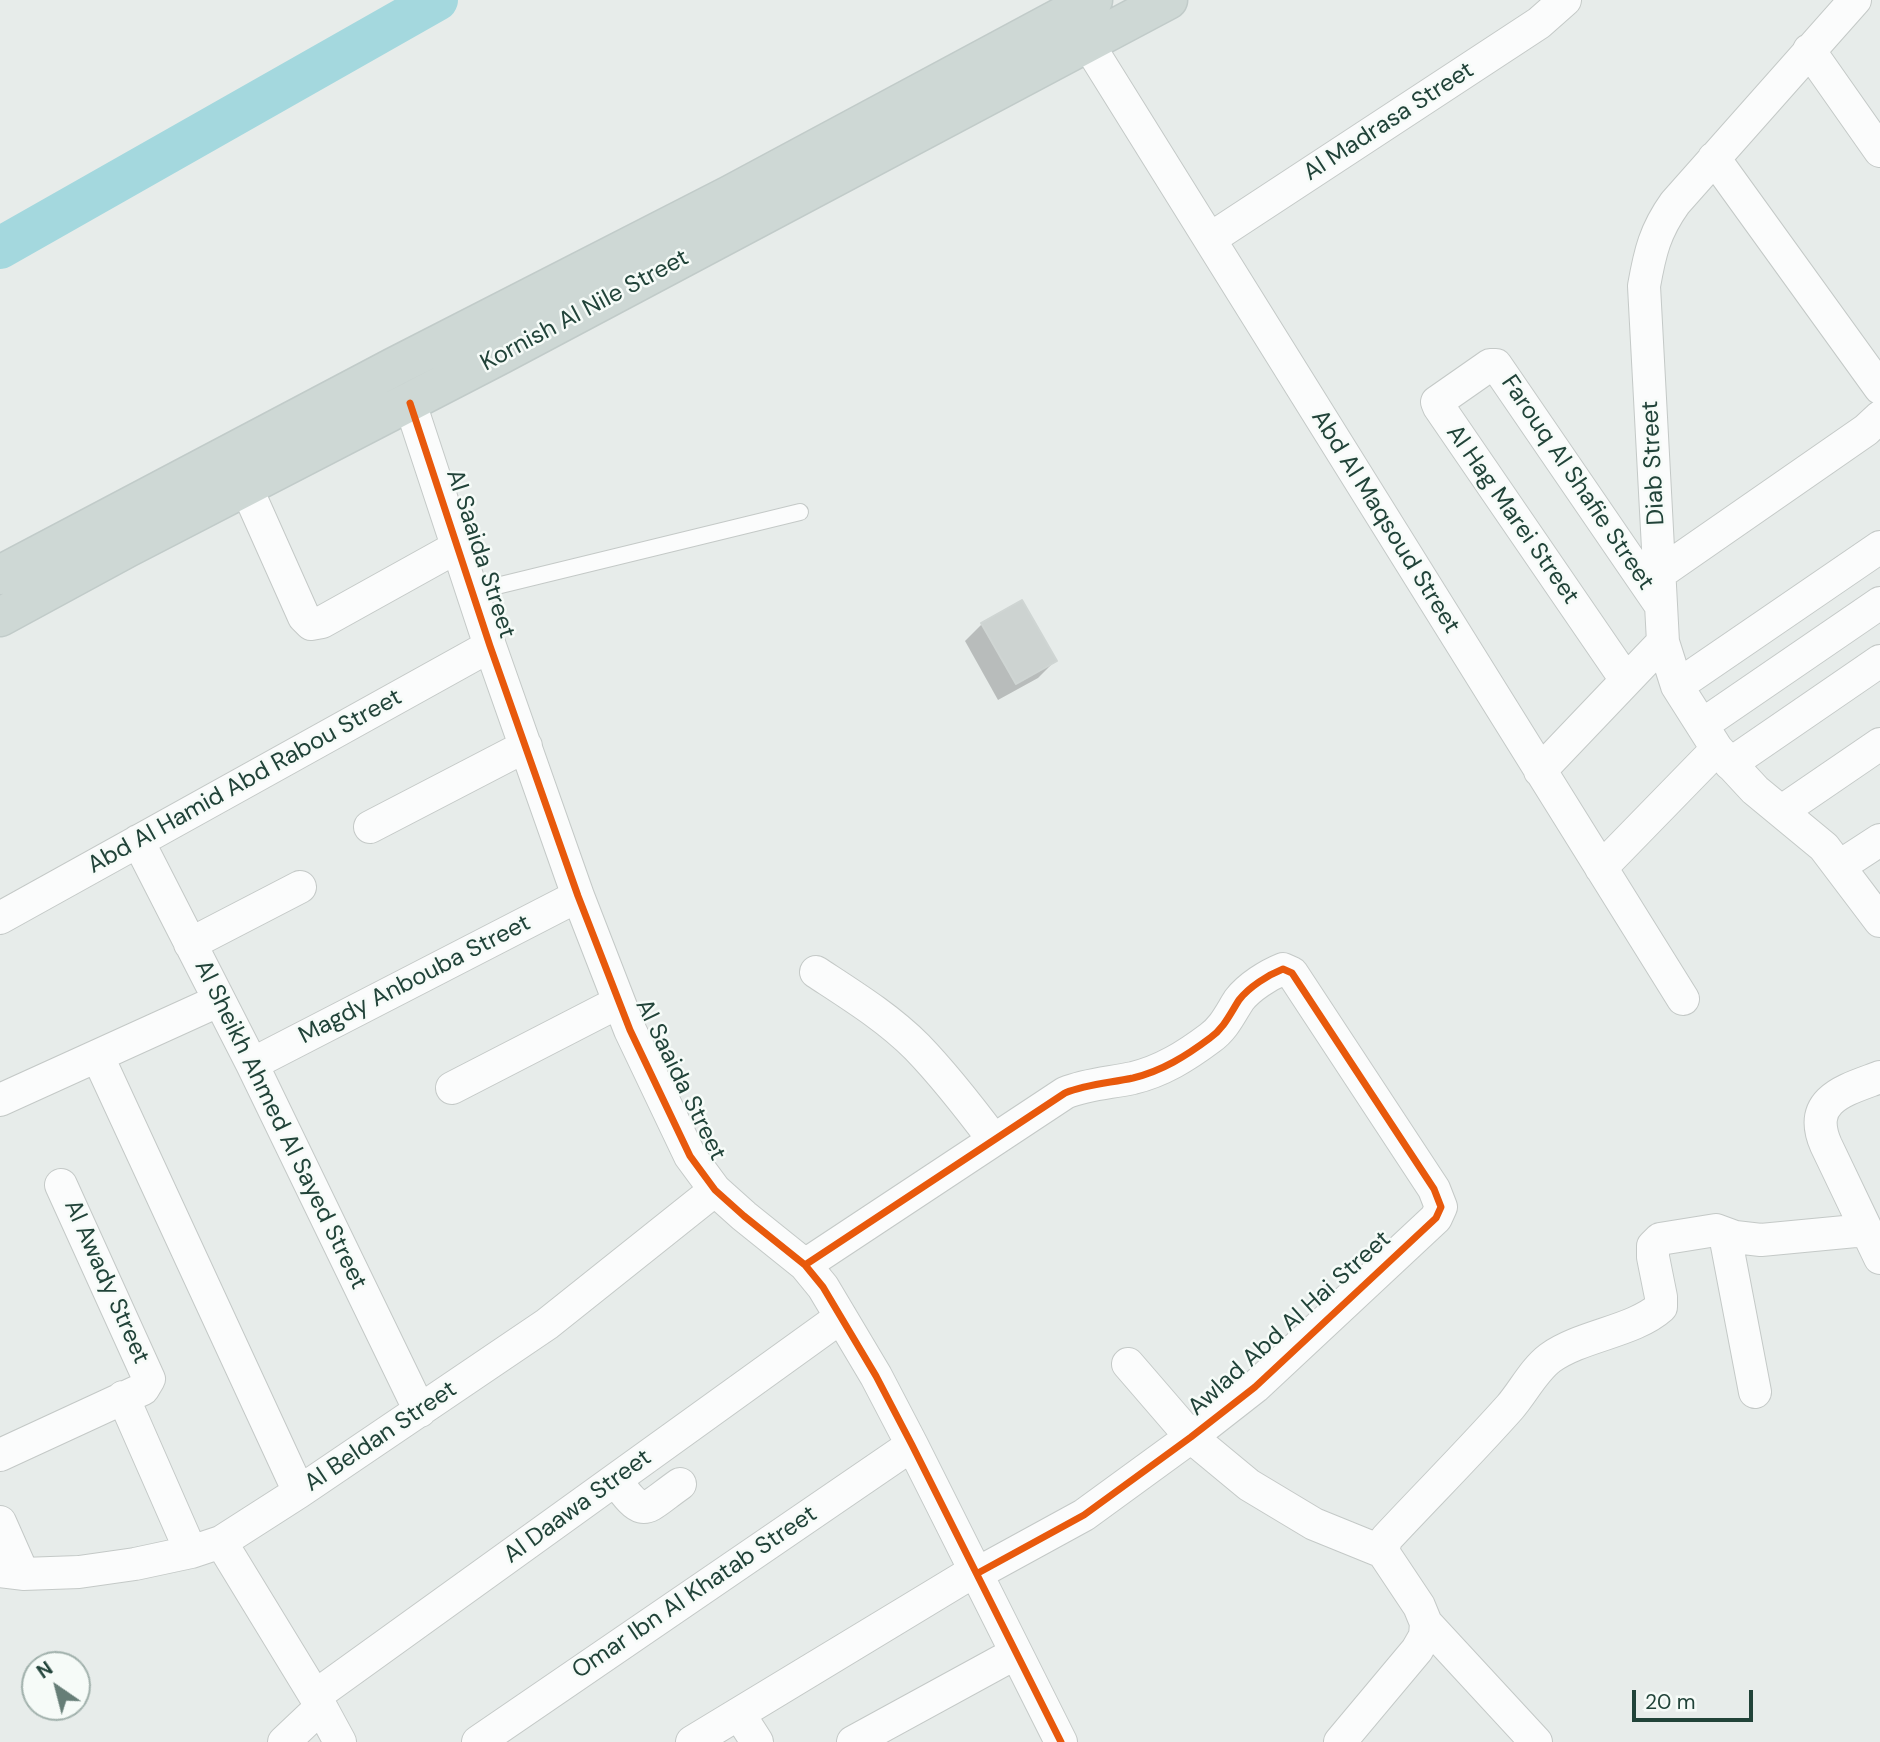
<!DOCTYPE html>
<html>
<head>
<meta charset="utf-8">
<style>
  body { margin:0 }
  #map { position:relative; width:1880px; height:1742px; overflow:hidden; background:#e7ecea; font-family:"DM Sans",sans-serif }
  canvas { display:block }
  .north { position:absolute; left:21px; top:1651px; width:70px; height:70px; box-sizing:border-box; background:#f6fbf8; border:2px solid #a1b1ac; border-radius:50%; rotate:325deg; font-size:19px; font-weight:700; line-height:28px; text-align:center; color:#214339 }
  .north::after { content:''; display:block; margin:auto; width:24px; height:32px; background:#667e77; clip-path:polygon(50% 0,100% 100%,50% 72%,0 100%) }
  .scale { position:absolute; left:1632px; top:1690px; width:121px; height:32px; box-sizing:border-box; border:4px solid #214339; border-top:0; padding-left:9px; font-size:21px; line-height:24px; white-space:nowrap; color:#214339; -webkit-text-stroke:5px #f6fbf8; paint-order:stroke }
</style>
</head>
<body>
<div id="map">
<canvas width="1880" height="1742"></canvas>
<div class="north">N</div>
<div class="scale">20 m</div>
</div>
<script>
const ctx = document.querySelector('canvas').getContext('2d');
ctx.lineJoin = 'round';
function paint(path, color) { ctx.fillStyle = color; ctx.fill(path, 'evenodd'); }
function trace(path, color, width, dash) { ctx.strokeStyle = color; ctx.lineWidth = width; ctx.lineCap = dash ? 'butt' : 'round'; ctx.setLineDash(dash || []); ctx.stroke(path); }
function label(font, color, halo, rows, align = 'center') {
  ctx.font = font + ' "DM Sans",sans-serif'; ctx.lineWidth = 5; ctx.setLineDash([]); ctx.textBaseline = 'middle'; ctx.strokeStyle = halo; ctx.fillStyle = color; for (const [text, x, y, turn = 0] of rows) {
    ctx.save(); ctx.translate(x, y); ctx.rotate((+turn || 0) * Math.PI / 180); ctx.textAlign = isNaN(turn) ? turn : align; if (halo) ctx.strokeText(text, 0, 0); ctx.fillText(text, 0, 0); ctx.restore();
  }
}
paint(new Path2D(`
  M982 624 1055 661 1038 678 998 700 965 641Z`), '#0003');
trace(new Path2D(`
  M0 248 437 0`), '#a4d8de', 42);
const building = new Path2D(`
  M1022 600 1057 661 1016 684 981 623Z`);
paint(building, '#cdd3d1');
trace(building, '#cfd5d3', 2);
const service = new Path2D(`
  M472 592 800 512`);
const minor = new Path2D(`
  M1855 0 1675 203C1655 231 1650 252 1644 286L1663 642 1677 686 1717 749 1755 790 1824 847 1880 921
  M1088 44 1683 999
  M1809 50 1880 151
  M1714 158 1880 388
  M1210 239 1539 23 1565 0
  M410 403 490 646 578 896 630 1030 690 1156 715 1190 744 1216 805 1265 823 1287 876 1376 912 1445 1061 1742
  M246 487 304 617 311 624 322 622 457 547
  M1660 573 1866 430 1880 417
  M1626 680 1439 407 1437 402 1490 365H1496L1661 606
  M1677 686 1880 547
  M1702 725 1880 603
  M1730 764 1880 661
  M1540 771 1663 642
  M1782 811 1880 744
  M370 827 526 746
  M138 841 252 1064 420 1411
  M1840 866 1880 840
  M1601 868 1717 749
  M0 918 490 646
  M190 944 300 887
  M816 972C851 995 887 1017 917 1047 945 1076 969 1107 993 1139
  M98 1057 299 1492
  M252 1064 578 896
  M1880 1077C1846 1090 1806 1099 1826 1145L1880 1258
  M452 1088 619 1002
  M0 1100 218 1001
  M1725 1235 1755 1392
  M805 1265 1065 1093C1087 1084 1110 1083 1133 1078 1162 1071 1186 1056 1210 1038 1224 1028 1230 1014 1239 1000 1249 987 1268 975 1283 969L1292 973 1434 1189 1441 1207 1436 1218 1255 1387 1191 1437 1084 1515 978 1573
  M1128 1364 1191 1437 1249 1485 1314 1524 1383 1552 1419 1606 1426 1623 1536 1742
  M123 1397 191 1552
  M0 1455 143 1389 149 1379 61 1185
  M616 1481C645 1520 643 1510 680 1484
  M0 1522 23 1574
  M221 1542 315 1696 340 1742
  M1383 1552 1386 1539C1427 1495 1470 1452 1510 1407 1523 1392 1534 1370 1550 1358 1582 1335 1633 1332 1661 1307V1297L1653 1257V1246L1660 1239 1716 1230 1735 1237 1761 1240 1866 1230
  M0 1571 23 1574 79 1572 135 1564 191 1552 221 1542 299 1492 547 1324 715 1190
  M315 1696 841 1317
  M739 1714 757 1742
  M284 1742 321 1707
  M478 1742 912 1445
  M692 1742 976 1570
  M853 1742 1016 1653
  M1340 1742 1417 1650 1425 1636 1426 1623`);
const primary = new Path2D(`
  M0 575 394 367 730 195 1093 0
  M0 617 127 548 500 355 1168 0`);
trace(service, '#c4c9c7', 18);
trace(minor, '#c4c9c7', 34);
trace(primary, '#c1cbc9', 41);
trace(service, '#fbfcfc', 16);
trace(minor, '#fbfcfc', 32);
trace(primary, '#ced8d5', 38);
trace(new Path2D(`
  M410 403 490 646 578 896 630 1030 690 1156 715 1190 744 1216 805 1265 823 1287 876 1376 912 1445 1061 1742
  M805 1265 1065 1093C1087 1084 1110 1083 1133 1078 1162 1071 1186 1056 1210 1038 1224 1028 1230 1014 1239 1000 1249 987 1268 975 1283 969L1292 973 1434 1189 1441 1207 1436 1218 1255 1387 1191 1437 1084 1515 978 1573`), '#e8590c', 7);
label('24px', '#214339', '#f6fbf8', [
  ["Al Madrasa Street",1389,122,-33],
  ["Kornish Al Nile Street",585,311,-28],
  ["Diab Street",1654,463,-93],
  ["Farouq Al Shafie Street",1577,483,56],
  ["Al Hag Marei Street",1512,515,55],
  ["Abd Al Maqsoud Street",1385,522,58],
  ["Al Saaida Street",480,554,72],
  ["Abd Al Hamid Abd Rabou Street",245,782,-29],
  ["Magdy Anbouba Street",415,980,-27],
  ["Al Saaida Street",680,1080,64],
  ["Al Sheikh Ahmed Al Sayed Street",280,1125,64],
  ["Al Awady Street",106,1282,66],
  ["Awlad Abd Al Hai Street",1290,1324,-42],
  ["Al Beldan Street",381,1437,-34],
  ["Al Daawa Street",578,1507,-36],
  ["Omar Ibn Al Khatab Street",695,1593,-34]
]);
</script>
</body>
</html>
